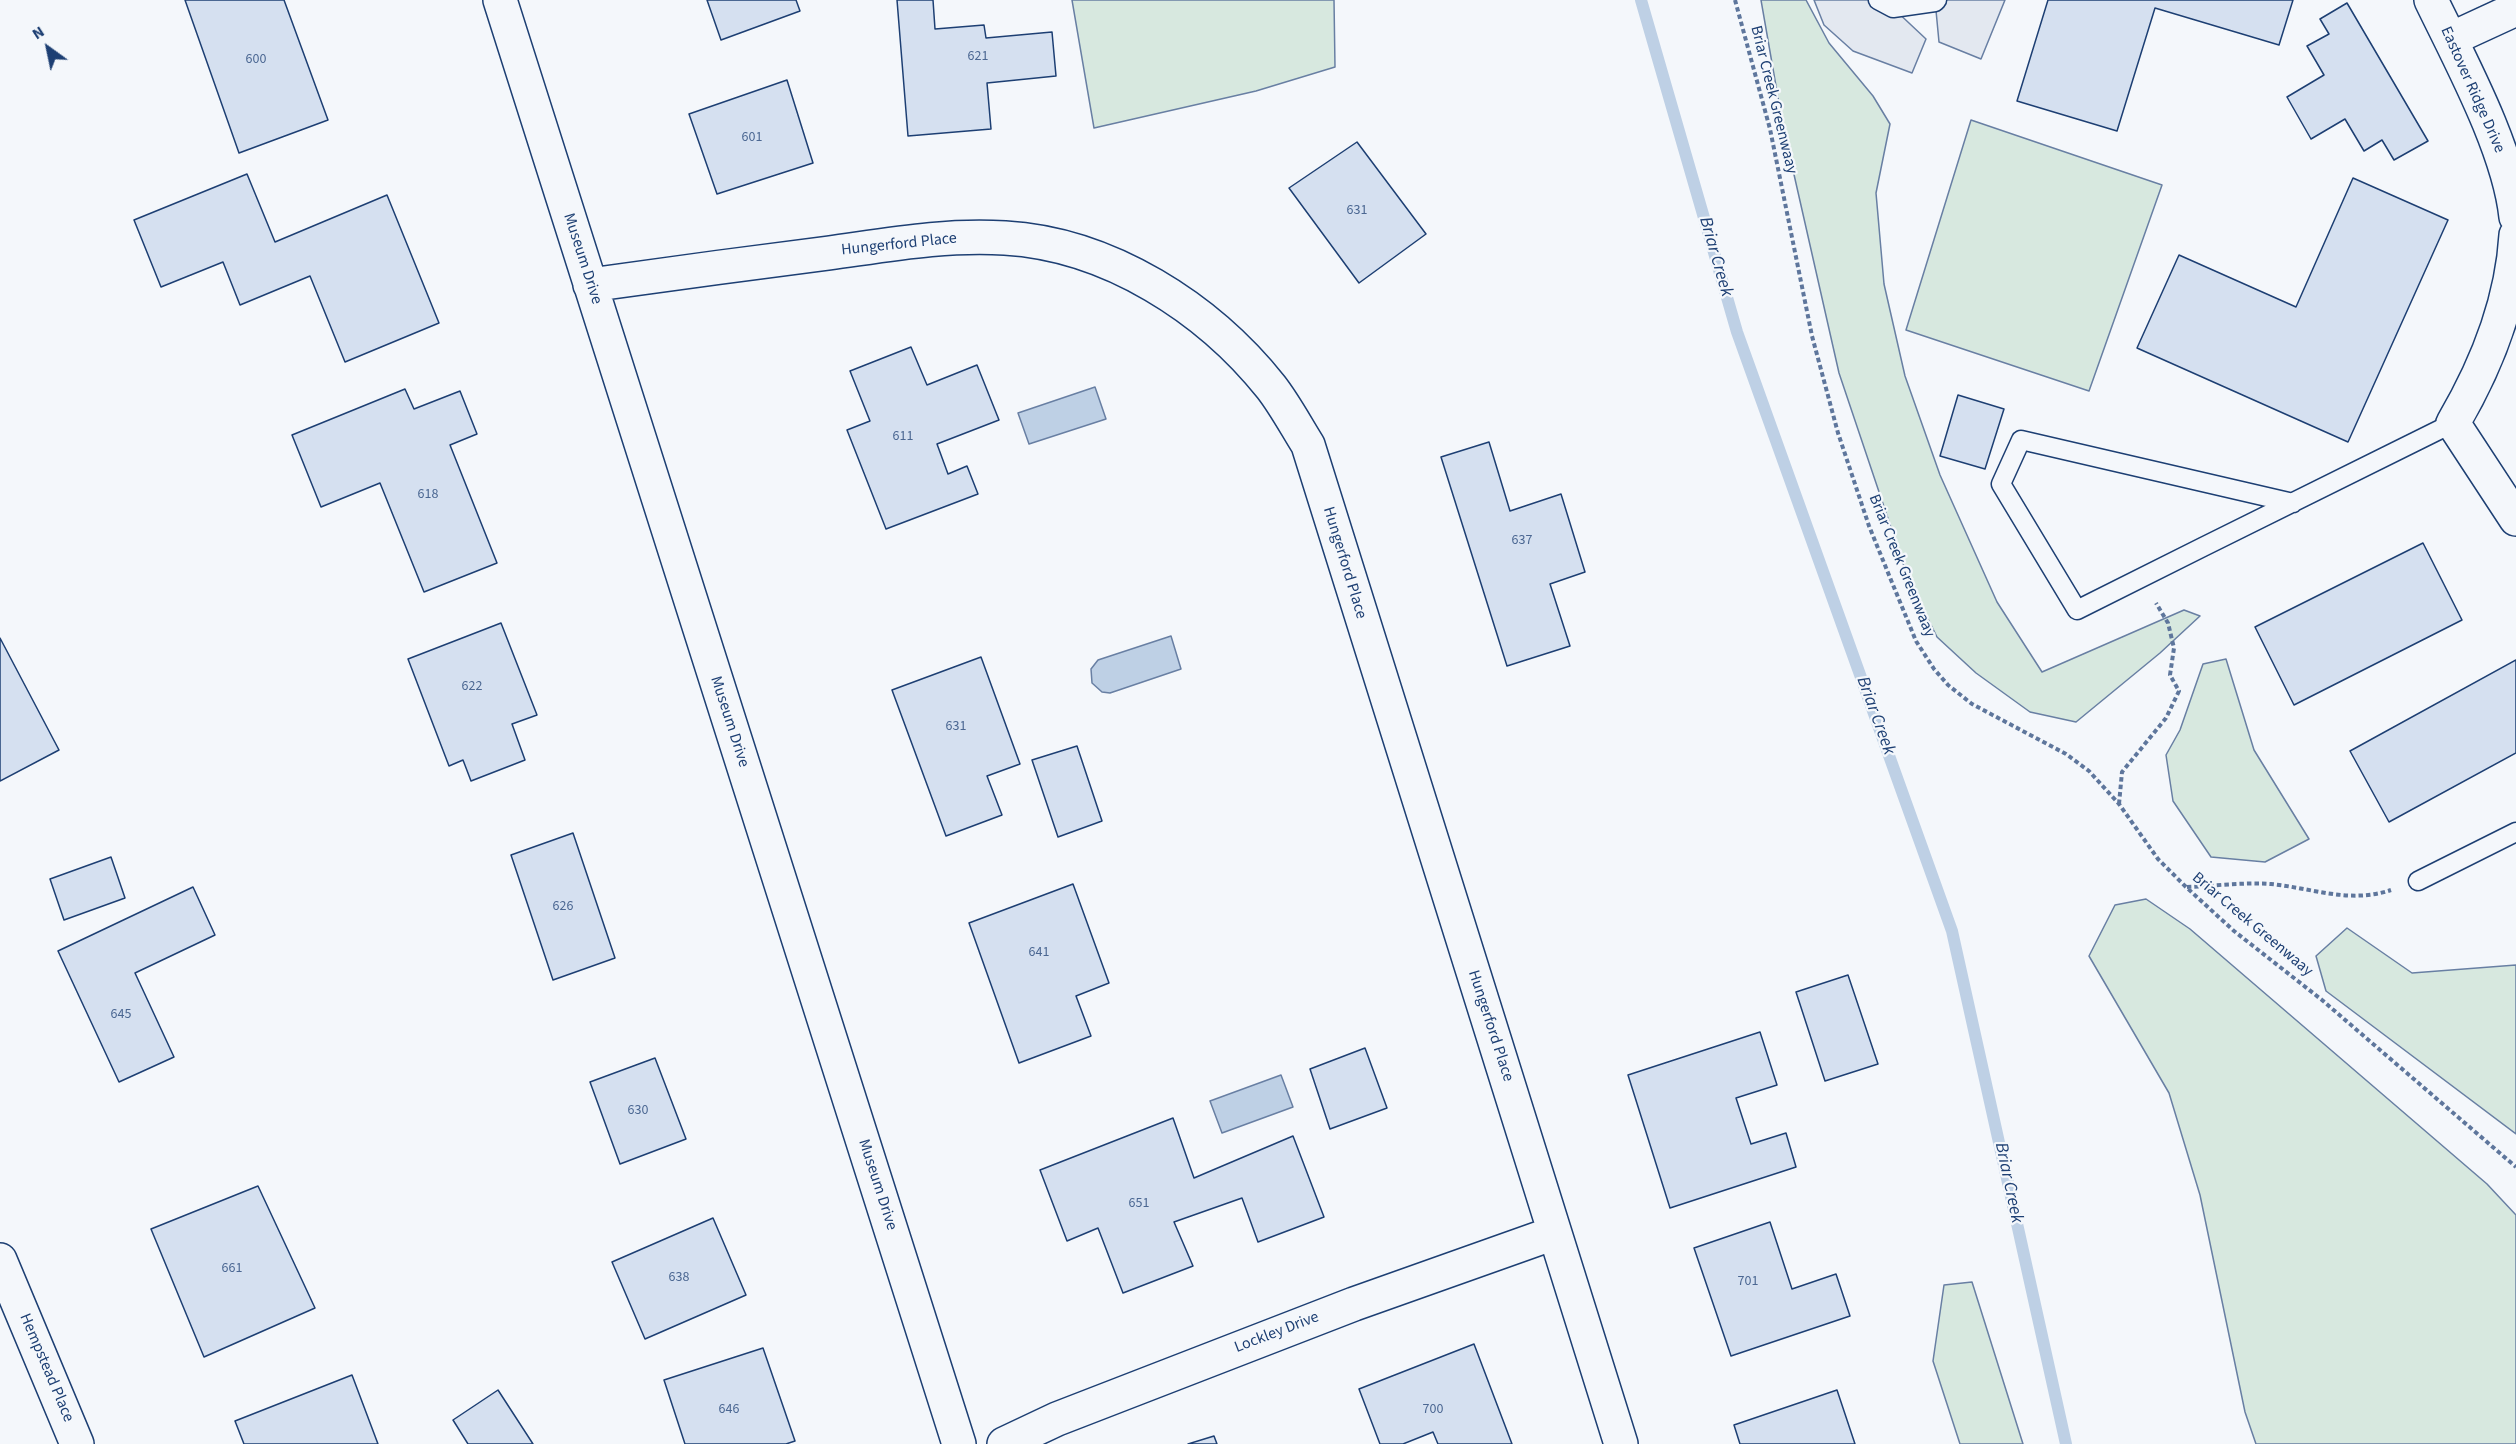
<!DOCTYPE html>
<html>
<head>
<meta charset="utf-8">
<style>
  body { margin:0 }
  #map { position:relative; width:2516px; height:1444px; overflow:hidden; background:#f4f7fb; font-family:"Source Sans 3",sans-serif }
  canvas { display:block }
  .north { position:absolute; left:18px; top:18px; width:60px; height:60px; -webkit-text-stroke:4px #f4f7fb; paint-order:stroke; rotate:327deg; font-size:16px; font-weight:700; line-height:24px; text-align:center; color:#1d3f73 }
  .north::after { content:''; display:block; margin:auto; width:21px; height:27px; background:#1d3f73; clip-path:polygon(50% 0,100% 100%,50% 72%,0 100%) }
</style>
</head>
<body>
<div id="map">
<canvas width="2516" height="1444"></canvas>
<div class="north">N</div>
</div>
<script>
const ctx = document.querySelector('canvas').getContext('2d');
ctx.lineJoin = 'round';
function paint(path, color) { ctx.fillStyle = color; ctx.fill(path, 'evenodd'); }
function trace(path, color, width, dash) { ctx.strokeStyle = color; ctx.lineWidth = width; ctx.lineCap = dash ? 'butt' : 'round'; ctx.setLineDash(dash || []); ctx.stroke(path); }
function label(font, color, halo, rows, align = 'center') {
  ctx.font = font + ' "Source Sans 3",sans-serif'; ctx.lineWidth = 4.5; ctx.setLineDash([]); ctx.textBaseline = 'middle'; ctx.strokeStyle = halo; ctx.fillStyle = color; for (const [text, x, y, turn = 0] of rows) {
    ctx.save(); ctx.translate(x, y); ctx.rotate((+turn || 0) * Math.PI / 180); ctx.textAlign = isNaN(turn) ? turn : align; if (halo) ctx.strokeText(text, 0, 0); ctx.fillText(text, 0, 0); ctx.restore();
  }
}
const green = new Path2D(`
  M1072 0H1334L1335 67 1256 91 1094 128Z
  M1761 0H1806L1829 43 1873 96 1890 124 1876 193 1884 284 1905 376 1940 475 1997 602 2042 672 2184 610 2200 616 2160 653 2076 722 2030 712 1976 673 1937 637 1909 581 1839 373 1783 126Z
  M1971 120 2162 185 2089 391 1906 330Z
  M2226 659 2254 750 2309 839 2265 862 2211 857 2173 801 2166 755 2180 730 2203 664Z
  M2146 899 2190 929 2487 1184 2516 1215V1444H2256L2245 1412 2200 1195 2169 1093 2089 956 2115 905Z
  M2347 928 2412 973 2516 965V1134L2326 991 2316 956Z
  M1972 1282 2023 1444H1960L1933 1361 1944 1285Z`);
paint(green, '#d7e8df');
trace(green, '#687fa3', 1.5);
const parking = new Path2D(`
  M1814 0H1890L1893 8 1926 39 1912 73 1853 51 1824 25Z
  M1935 0H2005L1981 59 1939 42Z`);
paint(parking, '#e3e8f0');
trace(parking, '#687fa3', 1.5);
const water = new Path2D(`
  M1095 387 1106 419 1029 444 1018 413Z
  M1171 636 1181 669 1110 693 1102 692 1092 683 1091 669 1098 660Z
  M1281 1075 1293 1107 1222 1133 1210 1101Z`);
paint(water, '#bed0e5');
trace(water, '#687fa3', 1.5);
trace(new Path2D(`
  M1641 0 1737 332 1952 931 2066 1444`), '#bed0e5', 12);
const building = new Path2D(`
  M185 0H284L328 120 239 153Z
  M707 0H796L800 11 721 40Z
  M897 0H933L935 29 984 25 986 38 1052 32 1056 76 987 83 991 129 908 136Z
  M2048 0H2293L2279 45 2155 8 2117 131 2017 101Z
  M2347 3 2428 141 2394 160 2382 140 2364 151 2345 119 2311 139 2287 97 2324 75 2307 46 2329 34 2320 19Z
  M787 80 813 163 717 194 689 114Z
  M1357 142 1426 234 1359 283 1289 188Z
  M247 174 275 242 387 195 439 323 345 362 310 276 240 305 223 262 161 287 134 220Z
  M2353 178 2448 220 2348 442 2137 348 2179 255 2296 307Z
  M911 347 927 385 977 365 999 420 937 444 948 474 967 466 978 494 886 529 847 430 870 421 850 371Z
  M405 389 414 409 460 391 477 434 450 445 497 563 424 592 380 483 321 507 292 435Z
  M1958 395 2004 409 1985 469 1940 456Z
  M1489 442 1510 511 1561 494 1585 572 1550 584 1570 646 1507 666 1441 457Z
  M2423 543 2462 620 2294 705 2255 627Z
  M501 623 537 715 512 724 525 760 471 781 463 760 449 766 408 659Z
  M0 638 59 750 0 781Z
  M981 657 1020 764 987 776 1002 815 946 836 892 690Z
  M2516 660V753L2389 822 2350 751Z
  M1077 746 1102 821 1058 837 1032 760Z
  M573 833 615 958 553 980 511 855Z
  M111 857 125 898 64 920 50 879Z
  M1073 884 1109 983 1076 996 1091 1036 1019 1063 969 923Z
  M193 887 215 935 135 973 174 1057 119 1082 58 951Z
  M1848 975 1878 1064 1825 1081 1796 992Z
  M1760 1032 1777 1085 1736 1098 1751 1144 1786 1133 1796 1167 1670 1208 1628 1075Z
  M1365 1048 1387 1108 1330 1129 1310 1069Z
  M655 1058 686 1139 620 1164 590 1082Z
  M1173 1118 1194 1178 1293 1136 1324 1217 1258 1242 1242 1198 1174 1222 1193 1266 1123 1293 1098 1228 1067 1241 1040 1170Z
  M258 1186 315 1308 204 1357 151 1229Z
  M713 1218 746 1295 645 1339 612 1262Z
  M1770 1222 1792 1289 1836 1274 1850 1316 1731 1356 1694 1248Z
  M1474 1344 1512 1444H1438L1433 1432 1403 1444H1380L1359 1389Z
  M763 1348 795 1441 786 1444H685L664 1380Z
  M352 1375 378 1444H244L235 1421Z
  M498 1390 533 1444H468L453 1420Z
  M1837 1390 1855 1444H1740L1734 1425Z
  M1214 1436 1217 1444H1188Z`);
paint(building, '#d5e0f0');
trace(building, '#1d3f73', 1.5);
const lane = new Path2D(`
  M1878 0 1893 8 1935 2 1937 0
  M2293 503 2021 440 2001 484 2077 610C2202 547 2328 485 2453 423
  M2418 881 2516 832`);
const street = new Path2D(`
  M500 0 959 1444
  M2431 0C2461 62 2509 150 2516 217
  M2451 39 2516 9
  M2516 235C2512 302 2487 365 2453 423L2516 519
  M590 285C670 274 749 263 829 253 887 245 946 234 1005 238 1109 244 1208 308 1271 387 1285 405 1296 426 1308 445L1621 1444
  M0 1260 77 1444
  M1004 1444 1057 1419 1354 1304 1554 1233`);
trace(lane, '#1d3f73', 21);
trace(street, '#1d3f73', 36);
trace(new Path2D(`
  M1735 0 1770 129 1812 336 1838 433 1869 526 1891 580 1916 641 1934 669 1948 685 1972 704 2066 754 2089 771 2119 804 2158 859 2186 887 2234 931 2322 1000 2516 1167
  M2119 804 2122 772 2166 718 2179 691 2170 675 2174 648 2168 623 2156 603
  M2187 887C2214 886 2244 882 2271 884 2312 888 2350 904 2391 890`), '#5e769c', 4, [4.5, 3]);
trace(lane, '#f4f7fb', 18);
trace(street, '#f4f7fb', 33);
label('14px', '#4b6792', null, [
  ["621",978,57],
  ["600",256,60],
  ["601",752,138],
  ["631",1357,211],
  ["611",903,437],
  ["618",428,495],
  ["637",1522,541],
  ["622",472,687],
  ["631",956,727],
  ["626",563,907],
  ["641",1039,953],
  ["645",121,1015],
  ["630",638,1111],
  ["651",1139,1204],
  ["661",232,1269],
  ["638",679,1278],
  ["701",1748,1282],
  ["646",729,1410],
  ["700",1433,1410]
]);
label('16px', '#1d3f73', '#f4f7fb', [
  ["Eastover Ridge Drive",2472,90,66],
  ["Briar Creek Greenwaay",1773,100,76],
  ["Hungerford Place",899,245,-6],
  ["Museum Drive",582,259,72],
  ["Hungerford Place",1344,563,73],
  ["Briar Creek Greenwaay",1901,566,68],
  ["Museum Drive",729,722,72],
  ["Briar Creek Greenwaay",2252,925,40],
  ["Hungerford Place",1490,1026,72],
  ["Museum Drive",877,1185,72],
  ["Lockley Drive",1277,1333,-21],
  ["Hempstead Place",46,1368,67]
]);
label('italic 18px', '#1d3f73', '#f4f7fb', [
  ["Briar Creek",1715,257,74],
  ["Briar Creek",1875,716,70],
  ["Briar Creek",2008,1183,78]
]);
</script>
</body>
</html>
